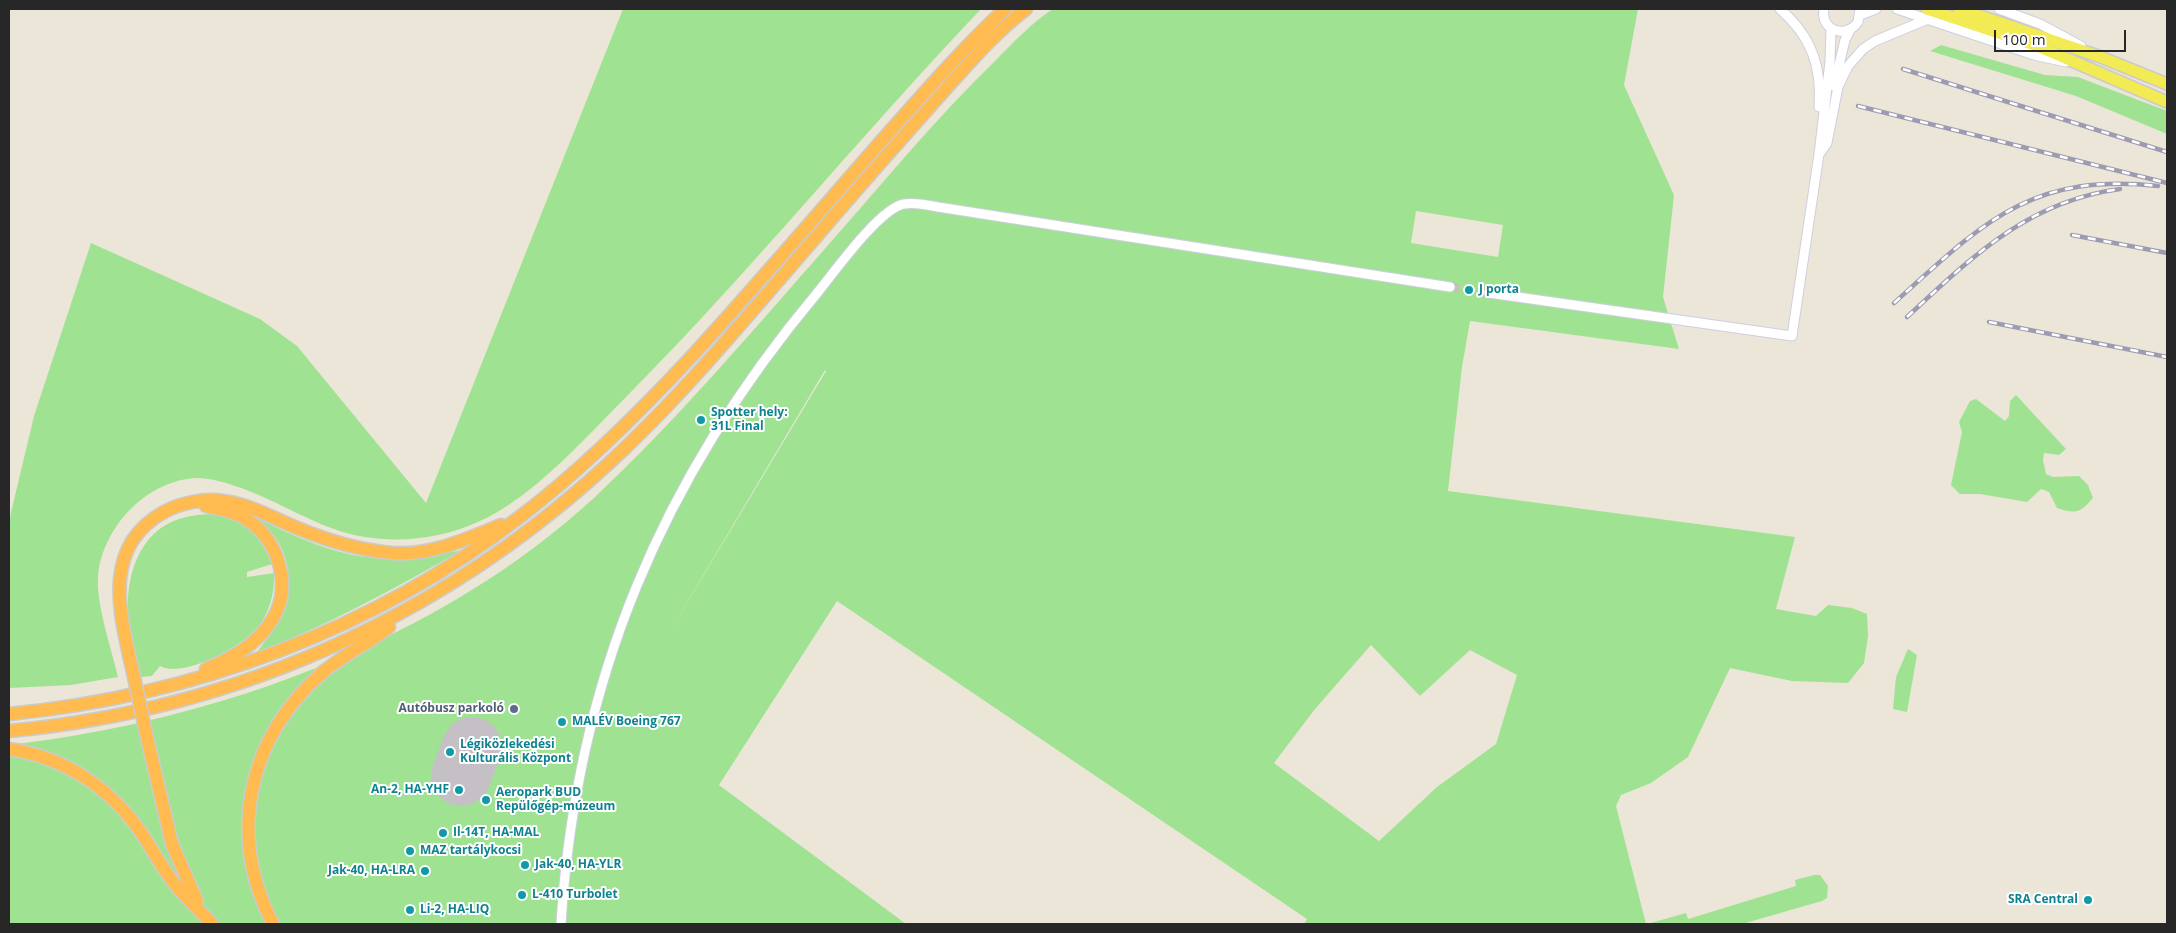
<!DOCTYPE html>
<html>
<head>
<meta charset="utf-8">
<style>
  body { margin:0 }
  #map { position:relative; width:2176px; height:933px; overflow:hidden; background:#ebe6d8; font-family:"Open Sans",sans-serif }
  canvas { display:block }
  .frame { position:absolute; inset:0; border:10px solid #272727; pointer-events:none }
  .scale { position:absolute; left:1994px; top:30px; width:132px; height:22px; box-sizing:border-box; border:2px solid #272727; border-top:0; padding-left:6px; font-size:15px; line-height:18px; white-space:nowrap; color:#272727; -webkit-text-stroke:4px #fff; paint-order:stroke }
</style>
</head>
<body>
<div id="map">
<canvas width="2176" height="933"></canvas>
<div class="frame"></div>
<div class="scale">100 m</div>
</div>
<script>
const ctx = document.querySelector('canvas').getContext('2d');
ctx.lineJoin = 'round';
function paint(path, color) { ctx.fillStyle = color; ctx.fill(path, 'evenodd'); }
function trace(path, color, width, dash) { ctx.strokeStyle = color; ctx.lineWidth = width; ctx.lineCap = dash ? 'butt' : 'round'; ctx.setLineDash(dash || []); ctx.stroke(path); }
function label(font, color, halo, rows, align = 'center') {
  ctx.font = font + ' "Open Sans",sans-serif'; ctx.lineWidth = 4; ctx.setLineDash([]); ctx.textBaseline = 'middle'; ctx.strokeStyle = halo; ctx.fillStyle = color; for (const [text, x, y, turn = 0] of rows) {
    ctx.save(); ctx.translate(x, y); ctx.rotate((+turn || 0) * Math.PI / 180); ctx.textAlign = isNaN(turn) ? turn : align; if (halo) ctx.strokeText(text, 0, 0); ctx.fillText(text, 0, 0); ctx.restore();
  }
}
paint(new Path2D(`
  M623 9H981C861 135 751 271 628 395 585 438 534 497 478 522 442 538 403 543 365 537 319 530 279 500 235 486 224 482 209 478 197 478 146 480 102 528 98 577 96 605 112 650 118 677L71 685 9 688V521L34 416 91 243 260 319 297 346 426 503Z
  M1053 9H1638L1624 85 1674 195 1663 297 1679 349 1470 321 1462 367 1448 491 1795 537 1776 609 1816 616 1828 605 1852 608 1867 614 1868 636 1864 663 1848 683 1792 681 1730 668 1688 757 1651 783 1621 795 1616 806 1646 924H1304L1307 919 837 601 719 785 906 924H9V745C217 721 441 640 596 496 680 417 754 329 830 243 884 182 935 119 994 62 1013 43 1031 23 1053 9ZM1416 211 1503 225 1498 257 1411 243ZM825 370 826 371 663 643ZM1371 645 1420 696 1470 650 1517 675 1496 744 1437 787 1379 841 1274 763 1315 709Z
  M1941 45 2045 75 2078 77 2167 111V134L2076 96 1930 51Z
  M2016 395 2066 449 2059 455 2044 453 2043 460 2046 474 2053 477 2079 476 2088 485 2093 498C2080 513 2076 514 2057 508L2049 492 2041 489 2027 502 1980 494H1960L1951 485 1962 432 1959 422 1970 401 1976 399 2005 421 2009 416 2010 401Z
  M217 514C245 522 262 536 272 564L247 572V577L274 573C275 591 270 610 260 625 245 645 184 679 160 666L152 676 141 677C137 657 129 634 128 613 126 576 139 532 179 519 191 515 204 514 217 514Z
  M255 517C334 556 374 569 462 550 396 588 328 625 256 653 292 611 306 555 255 517Z
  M1908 649 1917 655 1907 712 1893 709 1896 677Z
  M1814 875H1820L1828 886 1827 898 1822 901 1742 924H1647L1686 913 1688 919 1796 886 1795 880Z`), '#9fe392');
trace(new Path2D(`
  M461 776 472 747`), '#c4c0c5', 60);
trace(new Path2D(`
  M1450 287 1489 293`), '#c4c0b5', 9, [9, 4.5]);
const minor = new Path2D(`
  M1780 9C1811 36 1822 66 1819 107
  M1824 9C1820 31 1846 39 1858 22L1860 9
  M1897 9 2034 55 2066 62
  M1999 9 2040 24 2081 46
  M1860 15 1876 9
  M1834 86 1845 40 1850 30
  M1820 153 1827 143 1838 87 1848 66 1863 49 1875 41 1928 19
  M1489 293 1792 336 1819 154 1830 62 1831 29
  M561 924C576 680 662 478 818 292 835 271 880 208 904 204 915 202 928 205 938 207L1450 287`);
const major = new Path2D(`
  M1927 9 2035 45 2167 102
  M1959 9 2098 56 2167 84`);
const highway = new Path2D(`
  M132 668C119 611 102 546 164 512 180 503 204 498 223 501 249 504 273 518 297 528 328 541 358 550 392 553 430 556 467 539 501 525
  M206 669C232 658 257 645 272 620 293 587 279 542 249 521 237 512 221 509 206 506
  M9 714C193 696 374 630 521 516 583 469 639 413 692 356 757 285 820 211 884 138 923 94 962 49 1005 9
  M9 731C244 709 455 611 625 448 693 383 754 308 816 237 855 191 895 146 935 101 964 69 992 35 1026 9
  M148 742 172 844 197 901
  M9 749C64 757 111 788 142 834 154 852 164 872 178 888 189 901 201 912 212 924
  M273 924C227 835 247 738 323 672 343 655 368 644 389 627`);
trace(minor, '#cdcee1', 11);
trace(major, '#cbcbcb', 14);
trace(highway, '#cbcbcb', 15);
trace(minor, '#fff', 9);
trace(major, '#f3eb54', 11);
trace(highway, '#ffbb4f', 12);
const rail = new Path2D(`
  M1903 69 2167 152
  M1858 106 2167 183
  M2072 235 2167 253
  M1894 303C1982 224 2030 172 2158 186
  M1907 317C1972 257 2028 201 2120 189
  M1989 322 2167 357`);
trace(rail, '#9c9bb2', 4.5);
trace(rail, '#fff', 2.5, [8]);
const highwayBridge = new Path2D(`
  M132 668 148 742`);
trace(highwayBridge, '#cbcbcb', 15, []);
trace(highwayBridge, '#ffbb4f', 12);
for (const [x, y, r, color] of [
  [1469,290,5,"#0f9aa8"],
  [701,420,5,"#0f9aa8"],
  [514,709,5,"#5c6f8a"],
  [562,722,5,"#0f9aa8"],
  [450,752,5,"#0f9aa8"],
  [459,790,5,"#0f9aa8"],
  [486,800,5,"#0f9aa8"],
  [443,833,5,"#0f9aa8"],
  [410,851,5,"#0f9aa8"],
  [525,865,5,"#0f9aa8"],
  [425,871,5,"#0f9aa8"],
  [522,895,5,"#0f9aa8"],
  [2088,900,5,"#0f9aa8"],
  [410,910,5,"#0f9aa8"]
]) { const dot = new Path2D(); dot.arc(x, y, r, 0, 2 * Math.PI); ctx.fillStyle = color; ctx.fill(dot); trace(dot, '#fff', 2); }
label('bold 12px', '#0d838f', '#fff', [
  ["J porta",1479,290],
  ["Spotter hely:",711,413],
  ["31L Final",711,427],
  ["MALÉV Boeing 767",572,722],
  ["Légiközlekedési",460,745],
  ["Kulturális Központ",460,759],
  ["An-2, HA-YHF",449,790,"right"],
  ["Aeropark BUD",496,793],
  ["Repülőgép-múzeum",496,807],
  ["Il-14T, HA-MAL",453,833],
  ["MAZ tartálykocsi",420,851],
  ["Jak-40, HA-YLR",535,865],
  ["Jak-40, HA-LRA",415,871,"right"],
  ["L-410 Turbolet",532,895],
  ["SRA Central",2078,900,"right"],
  ["Li-2, HA-LIQ",420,910]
], 'left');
label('bold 12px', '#4e5e75', '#fff', [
  ["Autóbusz parkoló",504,709]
], 'right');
</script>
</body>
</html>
